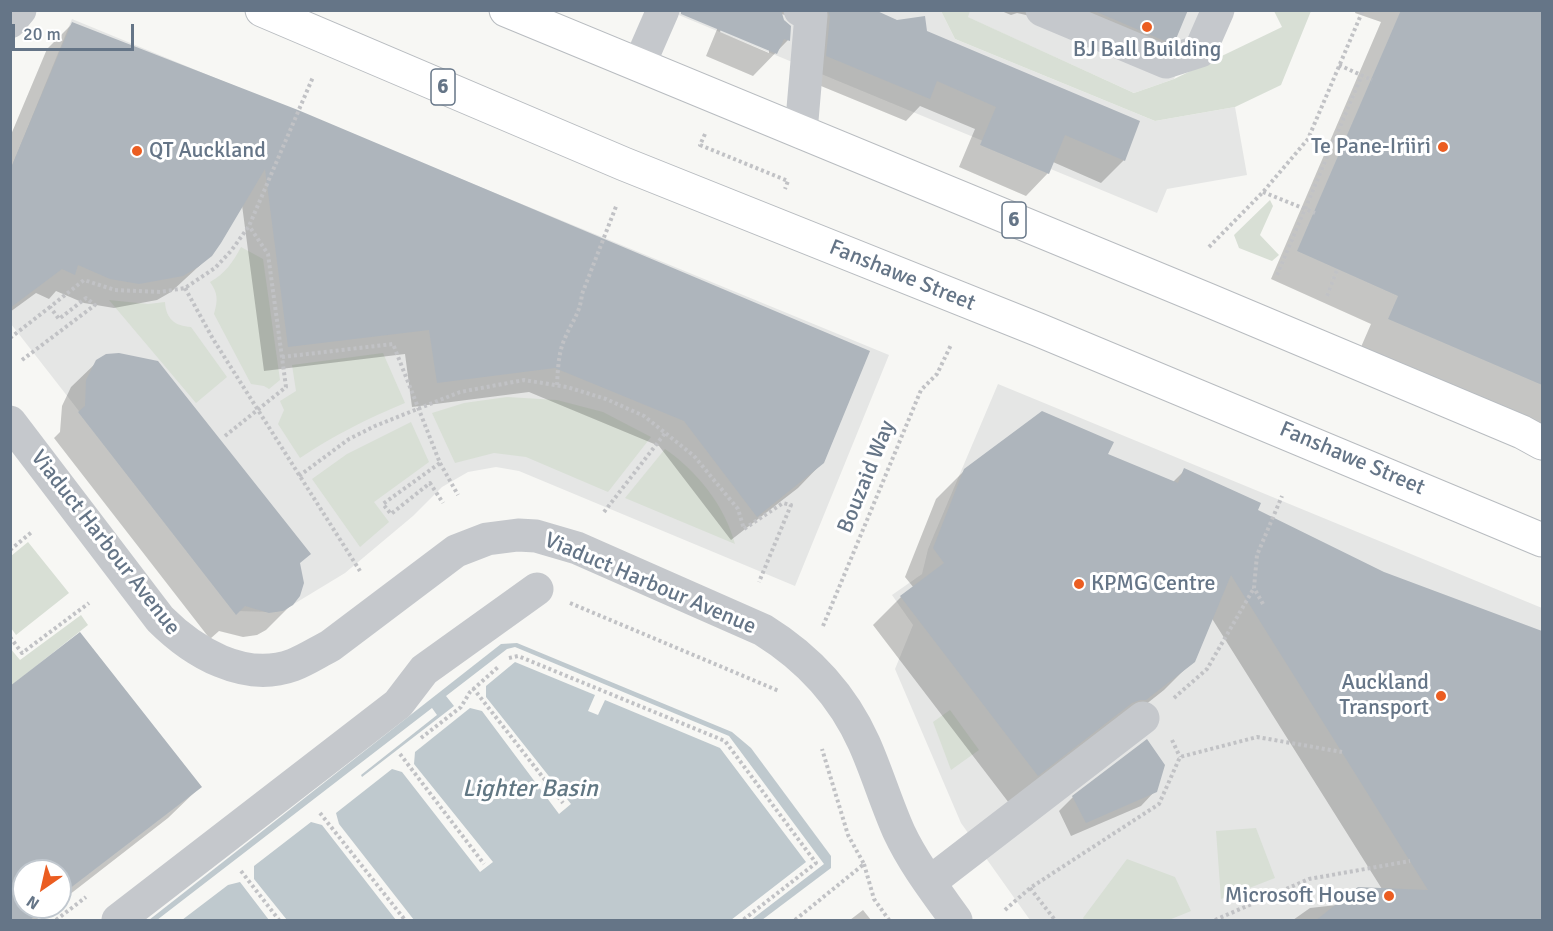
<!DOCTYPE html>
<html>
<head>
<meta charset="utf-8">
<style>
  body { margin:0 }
  #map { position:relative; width:1553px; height:931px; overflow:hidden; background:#f7f7f4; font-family:Signika,sans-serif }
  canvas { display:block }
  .frame { position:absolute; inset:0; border:12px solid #657587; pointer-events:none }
  .north { position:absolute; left:12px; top:859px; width:60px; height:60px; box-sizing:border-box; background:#fff; border:2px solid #c1c8cf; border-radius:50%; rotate:214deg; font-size:16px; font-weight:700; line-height:24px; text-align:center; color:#657587 }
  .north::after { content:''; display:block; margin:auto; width:21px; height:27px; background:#eb5d21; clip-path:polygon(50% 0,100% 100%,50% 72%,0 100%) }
  .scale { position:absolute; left:12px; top:24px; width:122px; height:27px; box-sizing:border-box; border:3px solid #657587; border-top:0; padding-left:8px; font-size:18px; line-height:21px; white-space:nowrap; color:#657587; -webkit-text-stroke:4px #fff; paint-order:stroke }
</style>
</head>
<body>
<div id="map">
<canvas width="1553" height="931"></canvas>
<div class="frame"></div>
<div class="north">N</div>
<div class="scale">20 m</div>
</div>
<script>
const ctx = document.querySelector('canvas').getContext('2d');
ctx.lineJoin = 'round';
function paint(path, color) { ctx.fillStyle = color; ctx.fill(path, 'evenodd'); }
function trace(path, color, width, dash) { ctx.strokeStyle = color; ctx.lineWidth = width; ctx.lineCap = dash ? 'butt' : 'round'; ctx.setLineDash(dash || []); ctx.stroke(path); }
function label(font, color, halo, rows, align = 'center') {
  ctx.font = font + ' Signika,sans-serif'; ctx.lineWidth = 6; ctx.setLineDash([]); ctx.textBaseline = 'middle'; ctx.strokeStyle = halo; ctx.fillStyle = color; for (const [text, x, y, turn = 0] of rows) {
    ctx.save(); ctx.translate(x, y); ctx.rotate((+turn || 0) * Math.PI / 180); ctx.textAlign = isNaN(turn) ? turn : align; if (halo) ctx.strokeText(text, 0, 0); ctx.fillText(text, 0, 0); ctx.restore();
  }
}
paint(new Path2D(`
  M970 10 1203 11 1174 79 1134 93 967 17Z
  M669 11H941L955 39 1155 121 1235 107 1247 175 1167 189 1157 213Z
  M72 19 889 355 795 586 519 471 496 467 468 472 442 487 413 516 345 573 284 610 271 612 235 611 11 324V168Z
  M998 384 1542 608V920H1030L961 823 895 669 913 625 892 595 922 574 928 549Z`), '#e5e6e5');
paint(new Path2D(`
  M941 11H970L968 17 1134 93 1174 79 1282 27 1274 11H1311L1281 85 1235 107 1155 121 955 39Z
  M1270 200 1273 206 1260 235 1279 255 1272 261 1239 248 1234 235Z
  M241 247 263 259 280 380 269 389 264 386 251 384 214 314C218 300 218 293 210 282 225 274 233 262 241 247Z
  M109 300 148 304 165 302C166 319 175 326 191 327L227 377 196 403Z
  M383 353 405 403C367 419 334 435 300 458L278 424 284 410 280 401 296 391 292 365Z
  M507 397 557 400 603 412 651 437 608 492 526 457 494 453 455 463 432 413 464 403Z
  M411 422 429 462 374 502 389 522 360 547 312 479 347 454Z
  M665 449C697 471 725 506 735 544L625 498Z
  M28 542 69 593 16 635 11 628V556Z
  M81 615 88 625 11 686 10 648 20 660Z
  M950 710 979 750 951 770 933 722Z
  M1256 828 1275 878 1221 899 1216 831Z
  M1127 859 1175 877 1191 911 1169 920H1084L1083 918Z`), '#d8dfd5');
paint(new Path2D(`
  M517 643 732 732 751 748 831 856V868L762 920H149L501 644Z`), '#bfc9ce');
paint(new Path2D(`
  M515 647 729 736 824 864 751 920H731L806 862 720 748 605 700 598 715 588 711 595 695 515 662 486 686V697L571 804 559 814 482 711 470 708 415 752 414 764 493 862 480 872 402 772 392 769 336 813 339 824 414 920H396L322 825 311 822 254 866V879L287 920H269L240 882 228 885 182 920H157L432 708 437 715 361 775 362 777 454 706 446 696 507 649Z`), '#f7f7f4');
paint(new Path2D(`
  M725 10H871L926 32 1124 160 1101 183 1053 162 1048 173 1026 196 959 167 975 129 920 106 906 121 804 79 797 21 785 15 781 14 788 40 753 76 706 56ZM721 29 769 50V53L720 32Z
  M999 10H1186L1175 38 1152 61 1143 64 1026 15 1017 13 1011 15Z
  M1356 10H1542V424L1361 347 1371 324 1271 279 1381 22 1355 13Z
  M72 24 823 462 798 488 731 540 659 446 529 392 412 407 405 354 264 371 242 205 211 255 171 292 157 300 114 308 84 303 56 291 49 299 36 293 10 312V137L47 49Z
  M97 362 299 564 292 604 266 630 257 635 243 637 219 631 210 639 54 438 60 432 62 406 71 387Z
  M1106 455 1173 482 1185 470 1256 511 1384 574 1542 633V920H1293L1310 908 1337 905 1382 889 1211 617 1193 661 1164 690 1116 728 1009 803 873 625 901 597 914 588 905 577 936 499 965 470Z
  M10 688 200 787 168 818 60 902V871H24V907H53L36 920H10Z
  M1155 791 1141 806 1071 836 1059 811 1073 797Z
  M863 910 871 920H850Z`), '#0003');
paint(new Path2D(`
  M681 10H781L784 20 791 26 790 41 784 39 777 54 681 14Z
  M828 10H875L897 20 925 16 927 31 1140 121 1125 161 1065 135 1049 174 980 145 996 107 937 81 930 99 826 56 830 17Z
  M1092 10H1188L1176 39 1167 42Z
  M1401 10H1542V385L1388 319 1398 296 1297 251Z
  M72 22 298 110 870 351 824 463 757 517 684 421 555 368 437 383 429 330 288 347 265 169 221 243 212 256 198 267 183 276 139 284 110 279 78 265 75 275 62 269 10 308V170Z
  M119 353 158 361 311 554 300 563 304 583 300 596 293 605 283 611 269 613 245 606 236 615 78 412 85 406 86 380 96 360 106 354Z
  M1042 411 1114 442 1108 454 1178 483 1184 468 1261 503 1258 510 1384 572 1542 631V921H1315L1358 887 1428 890 1231 575 1195 662 1146 700H1140L1132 703 1038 776 900 596 944 563 933 548 964 469Z
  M80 632 202 787 60 896V871H24V907H46L29 921H10V686Z
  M1147 739 1165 765 1157 792 1086 823 1072 796Z`), '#aeb5bc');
const major = new Path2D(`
  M262 10 624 164 1039 330 1542 540
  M506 10 1208 300 1522 432 1542 443`);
trace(major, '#b8bcc0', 35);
trace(new Path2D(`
  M1339 65 1372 80
  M705 134 700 145 788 181 785 189
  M1263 192 1315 213
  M1209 247 1263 192 1308 139 1363 10
  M1277 275 1362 75
  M185 288 213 339 360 571
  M1327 296 1337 270
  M10 338 50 307
  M282 357 393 344 440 463 383 504 391 514 430 483 443 503
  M22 360 95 305 86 298 59 319 50 307 84 280 115 290 160 292 185 288 215 268 231 251 249 226 313 77
  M557 385C558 370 558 353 565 338 572 321 580 314 582 294L617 204
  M225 436 286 387 268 254 249 226
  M440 463 458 495
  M299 476 349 439 375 426 460 392 524 380 567 387 606 399 644 416 694 456 738 509 744 529 783 503 791 505 759 582
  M604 512 666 432
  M10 550 33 531
  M570 603 779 691
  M1263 604 1254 588 1257 555 1282 496
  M823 626 921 390 937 374 951 345
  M10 637 22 653 89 603
  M509 658 518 656 725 741 816 863 743 920
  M473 688 563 803
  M1174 698 1207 669 1254 588
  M421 738 461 707 470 692 498 667
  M1172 740 1180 757
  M400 754 484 864
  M320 813 405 920
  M864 864 874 899 889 920
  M241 871 279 920
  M1030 888 1055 920
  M1005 910 1030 888 1159 804 1180 757 1257 737 1342 752
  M56 920 86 897
  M795 920 864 864 848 835 822 749
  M1215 920 1309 879 1410 861`), '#c1c2c5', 4, [3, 3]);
trace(new Path2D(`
  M800 10 811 15 801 132
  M1042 10 1166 62 1200 51 1218 10
  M10 22 20 10
  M639 65 663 10
  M10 422 160 619C193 652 244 683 293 665 306 660 318 652 330 646L456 551 487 539 518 535 536 536 577 548 763 630C808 658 842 694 864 743 877 772 886 803 899 832 914 864 936 892 956 920
  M930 882 1143 718
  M118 920 398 704 424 670 537 589`), '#c5c8cc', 33);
trace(major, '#fff', 33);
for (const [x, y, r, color] of [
  [1147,27,6,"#eb5d21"],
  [1443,147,6,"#eb5d21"],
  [137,151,6,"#eb5d21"],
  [1079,584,6,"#eb5d21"],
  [1441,696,6,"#eb5d21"],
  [1389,896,6,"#eb5d21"]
]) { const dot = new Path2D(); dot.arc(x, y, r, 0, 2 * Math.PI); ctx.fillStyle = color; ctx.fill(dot); trace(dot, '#fff', 2); }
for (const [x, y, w] of [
  [443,87,24],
  [1014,220,24]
]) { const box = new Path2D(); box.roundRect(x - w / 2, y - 18, w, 36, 4.5); ctx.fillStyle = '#fff'; ctx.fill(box); trace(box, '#657587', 1.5); }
label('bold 21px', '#657587', null, [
  ["6",443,87],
  ["6",1014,220]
]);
label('22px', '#657587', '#fff', [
  ["BJ Ball Building",1147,50,"center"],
  ["Te Pane-Iriiri",1431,147],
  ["QT Auckland",149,151,"left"],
  ["KPMG Centre",1091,584,"left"],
  ["Auckland",1429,683],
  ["Transport",1429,708],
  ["Microsoft House",1377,896]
], 'right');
label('22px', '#657587', '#fff', [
  ["Fanshawe Street",902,276,22],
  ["Fanshawe Street",1352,459,23],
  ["Bouzaid Way",867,477,-68],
  ["Viaduct Harbour Avenue",105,543,52],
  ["Viaduct Harbour Avenue",650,584,23]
]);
label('italic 24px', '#617783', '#fff', [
  ["Lighter Basin",530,790]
]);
</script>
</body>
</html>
